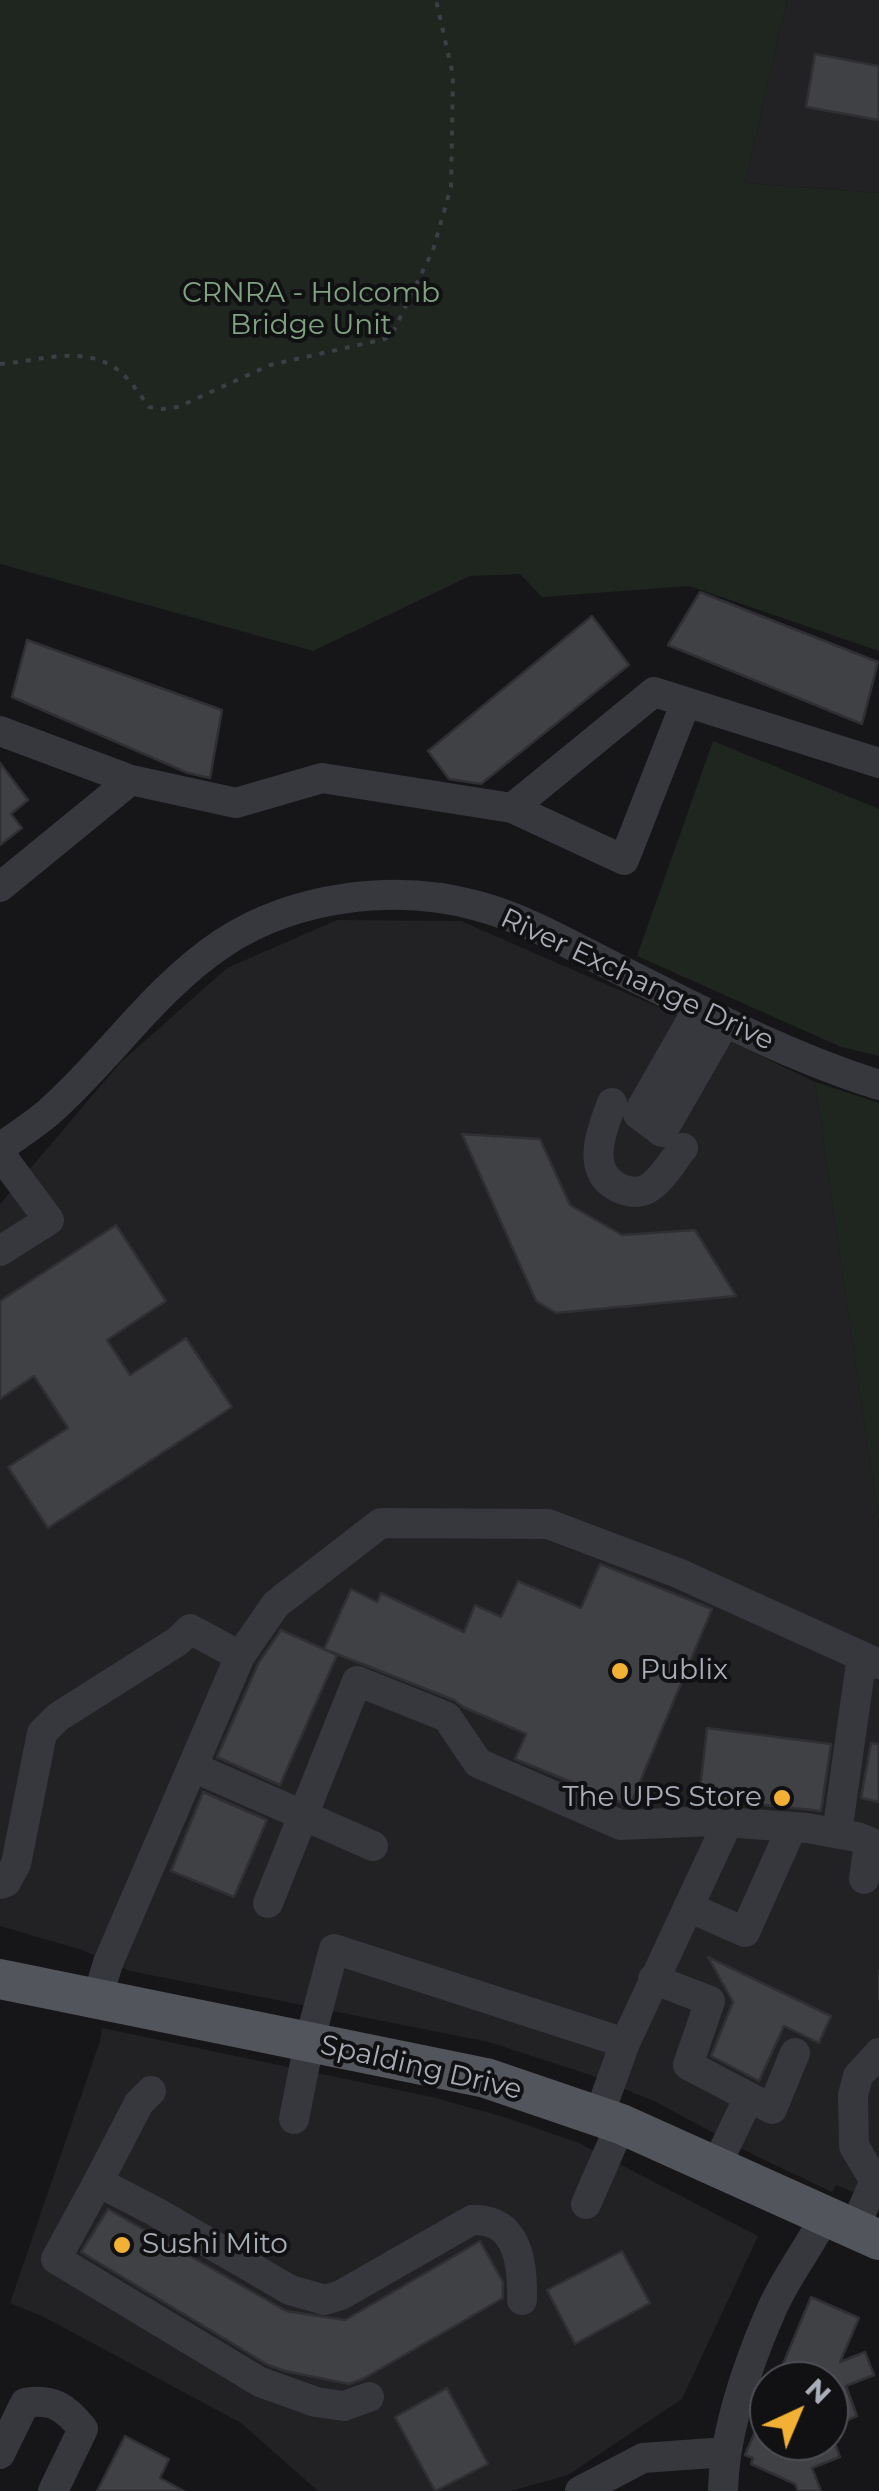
<!DOCTYPE html>
<html>
<head>
<meta charset="utf-8">
<style>
  body { margin:0 }
  #map { position:relative; width:879px; height:2491px; overflow:hidden; background:#161618; font-family:Montserrat,sans-serif }
  canvas { display:block }
  .north { position:absolute; left:749px; top:2361px; width:100px; height:100px; box-sizing:border-box; background:#111113; border:2px solid #4d4f55; border-radius:50%; rotate:44deg; font-size:28px; font-weight:700; line-height:40px; text-align:center; color:#a8adb8 }
  .north::after { content:''; display:block; margin:auto; width:35px; height:45px; background:#f2b134; clip-path:polygon(50% 0,100% 100%,50% 72%,0 100%) }
</style>
</head>
<body>
<div id="map">
<canvas width="879" height="2491"></canvas>
<div class="north">N</div>
</div>
<script>
const ctx = document.querySelector('canvas').getContext('2d');
ctx.lineJoin = 'round';
function paint(path, color) { ctx.fillStyle = color; ctx.fill(path, 'evenodd'); }
function trace(path, color, width, dash) { ctx.strokeStyle = color; ctx.lineWidth = width; ctx.lineCap = dash ? 'butt' : 'round'; ctx.setLineDash(dash || []); ctx.stroke(path); }
function label(font, color, halo, rows, align = 'center') {
  ctx.font = font + ' Montserrat,sans-serif'; ctx.lineWidth = 8; ctx.setLineDash([]); ctx.textBaseline = 'middle'; ctx.strokeStyle = halo; ctx.fillStyle = color; for (const [text, x, y, turn = 0] of rows) {
    ctx.save(); ctx.translate(x, y); ctx.rotate((+turn || 0) * Math.PI / 180); ctx.textAlign = isNaN(turn) ? turn : align; if (halo) ctx.strokeText(text, 0, 0); ctx.fillText(text, 0, 0); ctx.restore();
  }
}
paint(new Path2D(`
  M787 0H879V193L745 183Z
  M337 920 461 921 665 1010 815 1082 879 1524V2203L836 2185 832 2192 756 2156 656 2102 590 2075 489 2042 130 1971 82 1950 0 1926V1204L120 1063 227 968Z
  M102 2028 432 2097 504 2117 579 2143 758 2236 682 2399 568 2475 511 2491H318L241 2423 44 2317 10 2303 100 2041Z`), '#222225');
paint(new Path2D(`
  M0 0H787L745 183 879 193V651L689 586 542 597 520 574 470 576 313 651 0 564Z
  M713 741 879 809V1056L841 1047 637 956Z
  M815 1082 879 1103V1524Z`), '#1e261f');
const building = new Path2D(`
  M815 54 879 66V120L806 107Z
  M700 592 878 662 862 724 668 645Z
  M592 616 629 665 481 784 449 779 428 751Z
  M27 640 222 710 210 778 188 773 12 697Z
  M0 763 28 800 11 814 22 828 0 845Z
  M462 1134 540 1139 570 1205 622 1235 695 1230 736 1296 556 1313 536 1301Z
  M116 1225 166 1301 107 1340 130 1375 186 1338 232 1407 48 1528 8 1467 68 1428 34 1376 0 1399V1301Z
  M600 1564 712 1609 630 1806 515 1759 526 1734 463 1707 454 1700 324 1649 351 1589 377 1602 381 1593 464 1632 475 1605 501 1617 518 1581 581 1608Z
  M281 1630 337 1655 280 1785 217 1757 259 1662Z
  M707 1728 831 1744 821 1811 699 1798Z
  M871 1743 879 1744V1802L861 1798Z
  M203 1792 267 1820 234 1897 171 1871Z
  M708 1957 831 2016 819 2043 784 2026 759 2081 711 2056 733 2002Z
  M108 2209 286 2311 345 2320 480 2241 503 2282V2298L363 2379 349 2384 285 2371 268 2365 81 2252Z
  M622 2251 650 2303 575 2344 547 2290Z
  M811 2297 859 2318 840 2362 865 2352 874 2375 846 2386 857 2416 829 2428V2381H776Z
  M447 2388 488 2464 435 2491 395 2417Z
  M769 2399V2441H834L840 2457 812 2468 821 2491H798L795 2484 751 2464 753 2458 745 2455Z
  M125 2436 169 2459 160 2478 184 2491H97Z`);
paint(building, '#404145');
trace(building, '#303034', 2.5);
trace(new Path2D(`
  M878 1985H879`), '#333438', 30, [30, 15]);
trace(new Path2D(`
  M0 364C40 361 83 344 118 370 130 379 140 395 149 407L162 409 178 407 270 365 385 339 394 330 433 250 451 187 453 75 436 0`), '#3d3f44', 4, [5, 8]);
trace(new Path2D(`
  M0 731 131 780 236 803 322 778 512 808 654 692 879 763
  M512 808 624 860 686 702
  M0 887 131 780
  M698 1009 638 1114 662 1132 725 1022
  M612 1103C602 1129 585 1170 617 1187 627 1192 637 1194 647 1189 662 1181 673 1160 683 1148
  M0 1148C16 1136 34 1125 49 1112 110 1058 154 989 223 943 294 896 396 883 478 906 527 919 572 946 616 968 702 1011 787 1056 879 1085
  M0 1154 49 1220 0 1251
  M193 1767 373 1846
  M837 1833 862 1656
  M864 1879 869 1842
  M0 1884 6 1882 16 1864 42 1733 58 1717 178 1641 190 1629 240 1656
  M268 1903 357 1681 447 1717 478 1763 621 1825 711 1821 807 1828 857 1837 879 1846
  M688 1907 745 1932 792 1827
  M653 1979 710 2001 688 2065 749 2097 716 2166
  M97 1999 108 1963 240 1656 276 1604 381 1523 548 1524 678 1573 879 1664
  M625 2043 728 1822
  M151 2091 139 2103 98 2182 156 2212 290 2290 325 2300 341 2295 472 2220C518 2218 523 2264 522 2300
  M749 2097 772 2109 795 2053
  M294 2119 309 2043 334 1949 625 2043 599 2115
  M98 2182 56 2259 260 2382 316 2402 344 2406 369 2397
  M586 2204 621 2124
  M854 2229 873 2185V2178L854 2146 853 2095 858 2076 879 2053
  M0 2454 25 2403C53 2398 66 2408 83 2429L53 2491
  M580 2491 643 2458 726 2452
  M723 2491C724 2433 748 2364 771 2311 785 2278 809 2248 825 2216`), '#37383d', 30);
trace(new Path2D(`
  M0 1979 486 2078 621 2124 879 2240`), '#53555c', 40);
for (const [x, y, r, color] of [
  [620,1671,10,"#f2b134"],
  [782,1798,10,"#f2b134"],
  [122,2245,10,"#f2b134"]
]) { const dot = new Path2D(); dot.arc(x, y, r, 0, 2 * Math.PI); ctx.fillStyle = color; ctx.fill(dot); trace(dot, '#111113', 4); }
label('28px', '#7fa381', '#111113', [
  ["CRNRA - Holcomb",311,294],
  ["Bridge Unit",311,326]
]);
label('28px', '#a8adb8', '#111113', [
  ["River Exchange Drive",637,980,25],
  ["Spalding Drive",421,2068,13]
]);
label('28px', '#a8adb8', '#111113', [
  ["Publix",640,1671],
  ["The UPS Store",762,1798,"right"],
  ["Sushi Mito",142,2245]
], 'left');
</script>
</body>
</html>
